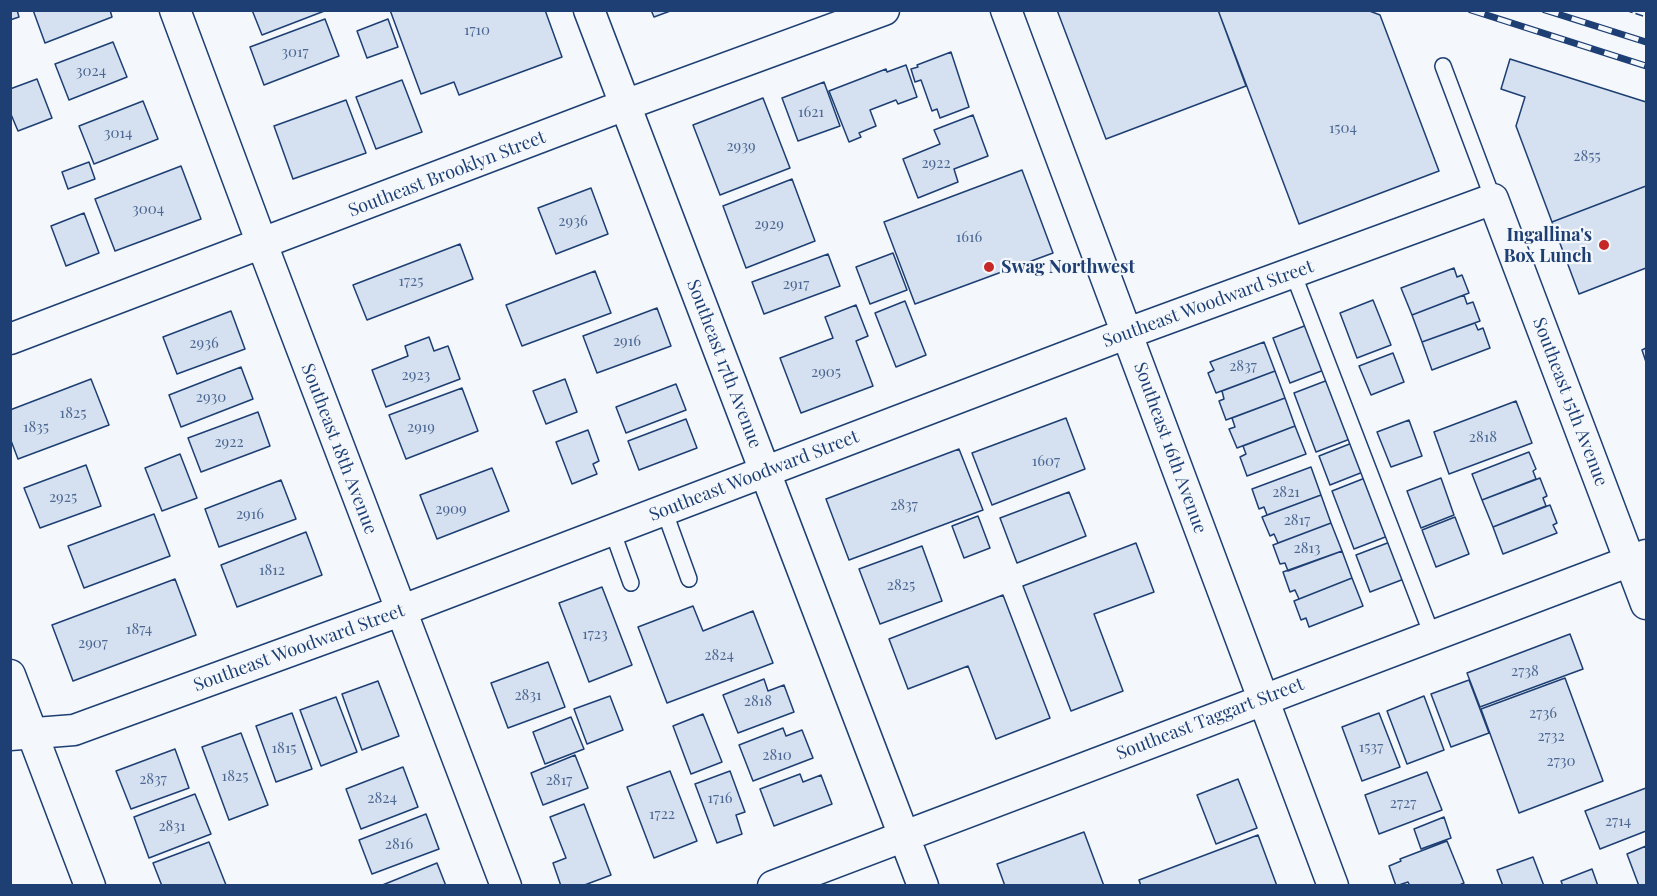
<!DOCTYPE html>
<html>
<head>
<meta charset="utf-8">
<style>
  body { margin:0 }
  #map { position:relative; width:1657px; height:896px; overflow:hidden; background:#f4f7fb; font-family:"Playfair Display",serif }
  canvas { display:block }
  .frame { position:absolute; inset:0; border:12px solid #1d3f73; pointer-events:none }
</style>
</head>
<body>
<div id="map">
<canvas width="1657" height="896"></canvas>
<div class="frame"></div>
</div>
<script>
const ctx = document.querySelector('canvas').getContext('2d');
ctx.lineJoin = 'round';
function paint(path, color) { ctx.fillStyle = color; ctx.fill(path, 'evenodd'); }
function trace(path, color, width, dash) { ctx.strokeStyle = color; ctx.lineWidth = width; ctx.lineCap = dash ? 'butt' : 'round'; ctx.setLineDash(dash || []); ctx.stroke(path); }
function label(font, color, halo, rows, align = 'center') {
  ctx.font = font + ' "Playfair Display",serif'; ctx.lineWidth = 4.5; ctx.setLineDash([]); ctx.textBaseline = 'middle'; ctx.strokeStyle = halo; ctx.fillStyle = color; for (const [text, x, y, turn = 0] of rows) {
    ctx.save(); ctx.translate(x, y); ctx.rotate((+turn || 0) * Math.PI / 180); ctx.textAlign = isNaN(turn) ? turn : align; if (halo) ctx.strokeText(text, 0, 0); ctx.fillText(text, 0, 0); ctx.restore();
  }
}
const building = new Path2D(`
  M10 10H17L19 17 10 20Z
  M33 10H110L112 17 45 43Z
  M252 10H327L262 35Z
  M390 10H545L562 57 459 95 454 82 421 94Z
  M651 10H673L654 17Z
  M1057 10H1218L1246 86 1106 139Z
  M1218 10H1367L1380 15 1439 171 1299 224Z
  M325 19 339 56 264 85 250 47Z
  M388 19 398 47 367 58 357 31Z
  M113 42 127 77 69 100 55 64Z
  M951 52 969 107 940 118 937 109 932 111 921 80 915 82 911 69 918 67 917 65Z
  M1510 59 1646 102V186L1552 222 1516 126 1525 97 1501 89Z
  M906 65 917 97 898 104 896 100 870 110 876 126 859 133 861 137 849 142 829 91 886 69 887 72Z
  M37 79 52 118 18 131 10 112V89Z
  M402 80 422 132 376 149 356 97Z
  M824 82 840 126 798 141 782 98Z
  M763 98 790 168 720 195 693 125Z
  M346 100 366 153 293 179 274 126Z
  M143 101 158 139 94 164 79 126Z
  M973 115 988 156 954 169 958 182 918 198 903 159 940 144 934 130Z
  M89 162 95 179 68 189 62 172Z
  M181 166 201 219 115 251 95 199Z
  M1022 170 1053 253 915 304 884 222Z
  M792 179 815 241 746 268 723 206Z
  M1646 186V268L1579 294 1552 222Z
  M591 188 608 234 556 254 538 208Z
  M84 213 99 253 66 266 51 226Z
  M460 244 473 279 367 320 353 285Z
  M893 253 907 290 870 304 856 267Z
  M828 254 840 286 764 314 752 282Z
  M1454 268 1457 277 1462 275 1469 293 1412 315 1401 288Z
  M595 271 611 313 522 346 506 305Z
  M1464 295 1467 304 1473 302 1480 321 1422 342 1412 315Z
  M1373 300 1391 345 1357 358 1340 313Z
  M905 301 926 355 896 367 875 313Z
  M856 305 868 336 856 341 873 386 801 413 780 358 833 338 825 317Z
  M657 308 671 346 597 373 583 336Z
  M231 311 245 349 177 374 163 337Z
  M1475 323 1478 330 1483 328 1490 348 1432 370 1422 342Z
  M1307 325 1324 370 1290 383 1273 338Z
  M429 337 434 351 448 346 460 379 386 407 372 370 408 356 405 346Z
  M1264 342 1275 371 1216 393 1208 373 1214 370 1210 362Z
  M1646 348V362L1642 350Z
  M1393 353 1404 382 1371 395 1359 366Z
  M241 367 253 399 181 427 169 395Z
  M1275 371 1285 398 1226 420 1219 401 1224 399 1222 391Z
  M91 379 109 425 18 459 10 438V410Z
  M565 379 577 412 546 424 533 391Z
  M1328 380 1350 439 1316 452 1294 393Z
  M676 384 686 410 626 433 616 407Z
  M462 388 478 431 406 459 389 415Z
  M1285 398 1295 426 1237 448 1229 429 1235 427 1232 418Z
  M1516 401 1532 443 1449 474 1434 432Z
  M258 412 270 446 201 472 188 438Z
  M1066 418 1085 469 992 505 972 453Z
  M686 419 697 448 639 470 628 441Z
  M1409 420 1422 456 1391 467 1377 432Z
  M1295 426 1306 454 1247 476 1240 457 1246 454 1243 446Z
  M588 430 599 461 593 464 597 474 572 484 556 442Z
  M1352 443 1363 472 1330 485 1319 456Z
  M959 449 983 510 849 560 826 499Z
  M1529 452 1536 469 1533 471 1536 479 1482 500 1472 474Z
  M180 454 197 498 162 511 145 468Z
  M86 465 101 506 40 528 24 488Z
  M1311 467 1321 495 1267 515 1264 507 1259 509 1252 489Z
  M492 468 509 511 437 539 420 495Z
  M1365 478 1388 536 1354 549 1332 491Z
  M1441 478 1454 515 1421 528 1407 491Z
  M1540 478 1547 496 1543 498 1546 506 1493 527 1482 500Z
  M281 480 296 519 219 547 205 509Z
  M1069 492 1086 536 1017 563 1000 518Z
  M1321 495 1331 523 1278 543 1274 534 1270 536 1262 517Z
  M1550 505 1557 523 1553 525 1557 533 1503 554 1493 527Z
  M154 514 170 556 84 588 68 546Z
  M978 516 990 548 964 558 952 526Z
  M1455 517 1469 554 1436 567 1422 530Z
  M1331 523 1342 551 1288 571 1285 563 1280 564 1273 545Z
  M306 532 322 575 237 607 221 565Z
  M1390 542 1404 579 1370 592 1356 555Z
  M1136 543 1154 592 1094 614 1123 691 1071 711 1023 586Z
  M922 546 942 601 880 624 859 569Z
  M1342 551 1352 578 1299 599 1295 590 1290 592 1283 572Z
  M1352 578 1363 606 1309 627 1306 618 1301 620 1294 601Z
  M175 579 196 635 73 681 52 625Z
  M602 587 632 665 589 682 559 603Z
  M1003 595 1050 718 996 739 968 666 908 689 889 639Z
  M693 606 703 631 753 611 773 663 667 703 638 627Z
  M1570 634 1583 669 1480 707 1467 673Z
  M548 662 565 707 508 728 491 683Z
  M1565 678 1603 781 1519 813 1481 709Z
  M764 679 768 691 784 685 794 712 738 733 723 695Z
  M1469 680 1489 733 1451 747 1431 694Z
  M378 681 399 736 362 750 342 694Z
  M610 696 623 730 587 744 574 709Z
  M1424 696 1444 750 1407 764 1387 711Z
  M336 697 357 752 321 766 300 710Z
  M292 713 312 769 276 782 256 726Z
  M1379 713 1400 767 1362 781 1342 727Z
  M703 714 722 762 691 774 673 726Z
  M571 717 584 749 545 764 533 732Z
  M783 728 786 736 802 730 813 758 753 781 739 745Z
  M241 733 268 805 229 820 202 747Z
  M175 749 189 788 131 809 116 771Z
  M575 755 588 788 543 805 531 773Z
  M403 767 418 807 361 829 346 789Z
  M670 771 697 841 654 858 627 787Z
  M730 771 745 812 736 815 742 834 717 843 695 784Z
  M1427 772 1442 810 1379 834 1365 795Z
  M800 774 803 782 821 775 832 804 774 826 760 789Z
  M1238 779 1257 828 1216 844 1197 795Z
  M1646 788V831L1600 849 1585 811Z
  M195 794 211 834 149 858 134 817Z
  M584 804 611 875 582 886H561L553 863 566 858 550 817Z
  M426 814 439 849 372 874 359 840Z
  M1444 817 1451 838 1421 849 1414 829Z
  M1084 832 1104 886H1005L997 864Z
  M1258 835 1277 886H1141L1139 880Z
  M1447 841 1464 883 1457 886H1410L1408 882 1396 886 1389 866 1401 861 1400 859Z
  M209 842 226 885 162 886 153 863Z
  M1646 846V886H1639L1627 854Z
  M1533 857 1544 886H1503L1497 870Z
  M437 863 446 886H380Z
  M1592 869 1598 886H1563L1561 881Z`);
paint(building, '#d5e0f0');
trace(building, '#1d3f73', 1.5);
const lane = new Path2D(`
  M1443 66 1493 199
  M1293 273 1432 635
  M664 510 689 579
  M612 530 631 583`);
const street = new Path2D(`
  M175 10 262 244 506 886
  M589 10 923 886
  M1006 10C1116 302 1222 595 1333 886
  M10 339 625 105 884 10
  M10 675 90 886
  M10 735 74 730 400 611 1128 333 1493 199 1646 604
  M773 886 1646 555`);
trace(lane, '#1d3f73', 18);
trace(street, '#1d3f73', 33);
trace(lane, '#f4f7fb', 15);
trace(street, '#f4f7fb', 30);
const rail = new Path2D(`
  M1471 10 1646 66
  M1545 10 1646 42`);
trace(rail, '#1d3f73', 7);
trace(rail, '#f4f7fb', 4.5, [14]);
trace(new Path2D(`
  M1625 10 1646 17`), '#1d3f73', 1.5, [8, 3]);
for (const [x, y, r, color] of [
  [1604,245,6,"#c62828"],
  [989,267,6,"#c62828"]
]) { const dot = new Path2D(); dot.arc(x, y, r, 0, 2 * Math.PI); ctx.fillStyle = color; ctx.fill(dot); trace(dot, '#f4f7fb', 2); }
label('15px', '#4b6792', null, [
  ["1710",477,30],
  ["3017",295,52],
  ["3024",91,71],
  ["1621",811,112],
  ["1504",1343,128],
  ["3014",118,133],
  ["2939",741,146],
  ["2855",1587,156],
  ["2922",936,163],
  ["3004",148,209],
  ["2936",573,221],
  ["2929",769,224],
  ["1616",969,237],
  ["1725",411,281],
  ["2917",796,284],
  ["2916",627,341],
  ["2936",204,343],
  ["2837",1243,366],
  ["2905",826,372],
  ["2923",416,375],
  ["2930",211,397],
  ["1825",73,413],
  ["1835",36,427],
  ["2919",421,427],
  ["2818",1483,437],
  ["2922",229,442],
  ["1607",1046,461],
  ["2821",1286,492],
  ["2925",63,497],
  ["2837",904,505],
  ["2909",451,509],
  ["2916",250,514],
  ["2817",1297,520],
  ["2813",1307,548],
  ["1812",272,570],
  ["2825",901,585],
  ["1874",139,629],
  ["1723",595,634],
  ["2907",93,643],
  ["2824",719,655],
  ["2738",1525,671],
  ["2831",528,695],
  ["2818",758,701],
  ["2736",1543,713],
  ["2732",1551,736],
  ["1537",1371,747],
  ["1815",284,748],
  ["2810",777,755],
  ["2730",1561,761],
  ["1825",235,776],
  ["2837",153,779],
  ["2817",559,780],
  ["2824",382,798],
  ["1716",720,798],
  ["2727",1403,803],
  ["1722",662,814],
  ["2714",1618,821],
  ["2831",172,826],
  ["2816",399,844]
]);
label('18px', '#1d3f73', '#f4f7fb', [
  ["Southeast Brooklyn Street",447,174,-21],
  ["Southeast Woodward Street",1208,304,-20],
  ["Southeast 17th Avenue",724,364,69],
  ["Southeast 15th Avenue",1570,402,69],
  ["Southeast 16th Avenue",1170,448,70],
  ["Southeast 18th Avenue",339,449,69],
  ["Southeast Woodward Street",754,476,-21],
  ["Southeast Woodward Street",299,648,-20],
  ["Southeast Taggart Street",1210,719,-21]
]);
label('bold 18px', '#1d3f73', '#f4f7fb', [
  ["Ingallina's",1592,235],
  ["Box Lunch",1592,256],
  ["Swag Northwest",1001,267,"left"]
], 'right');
</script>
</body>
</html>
